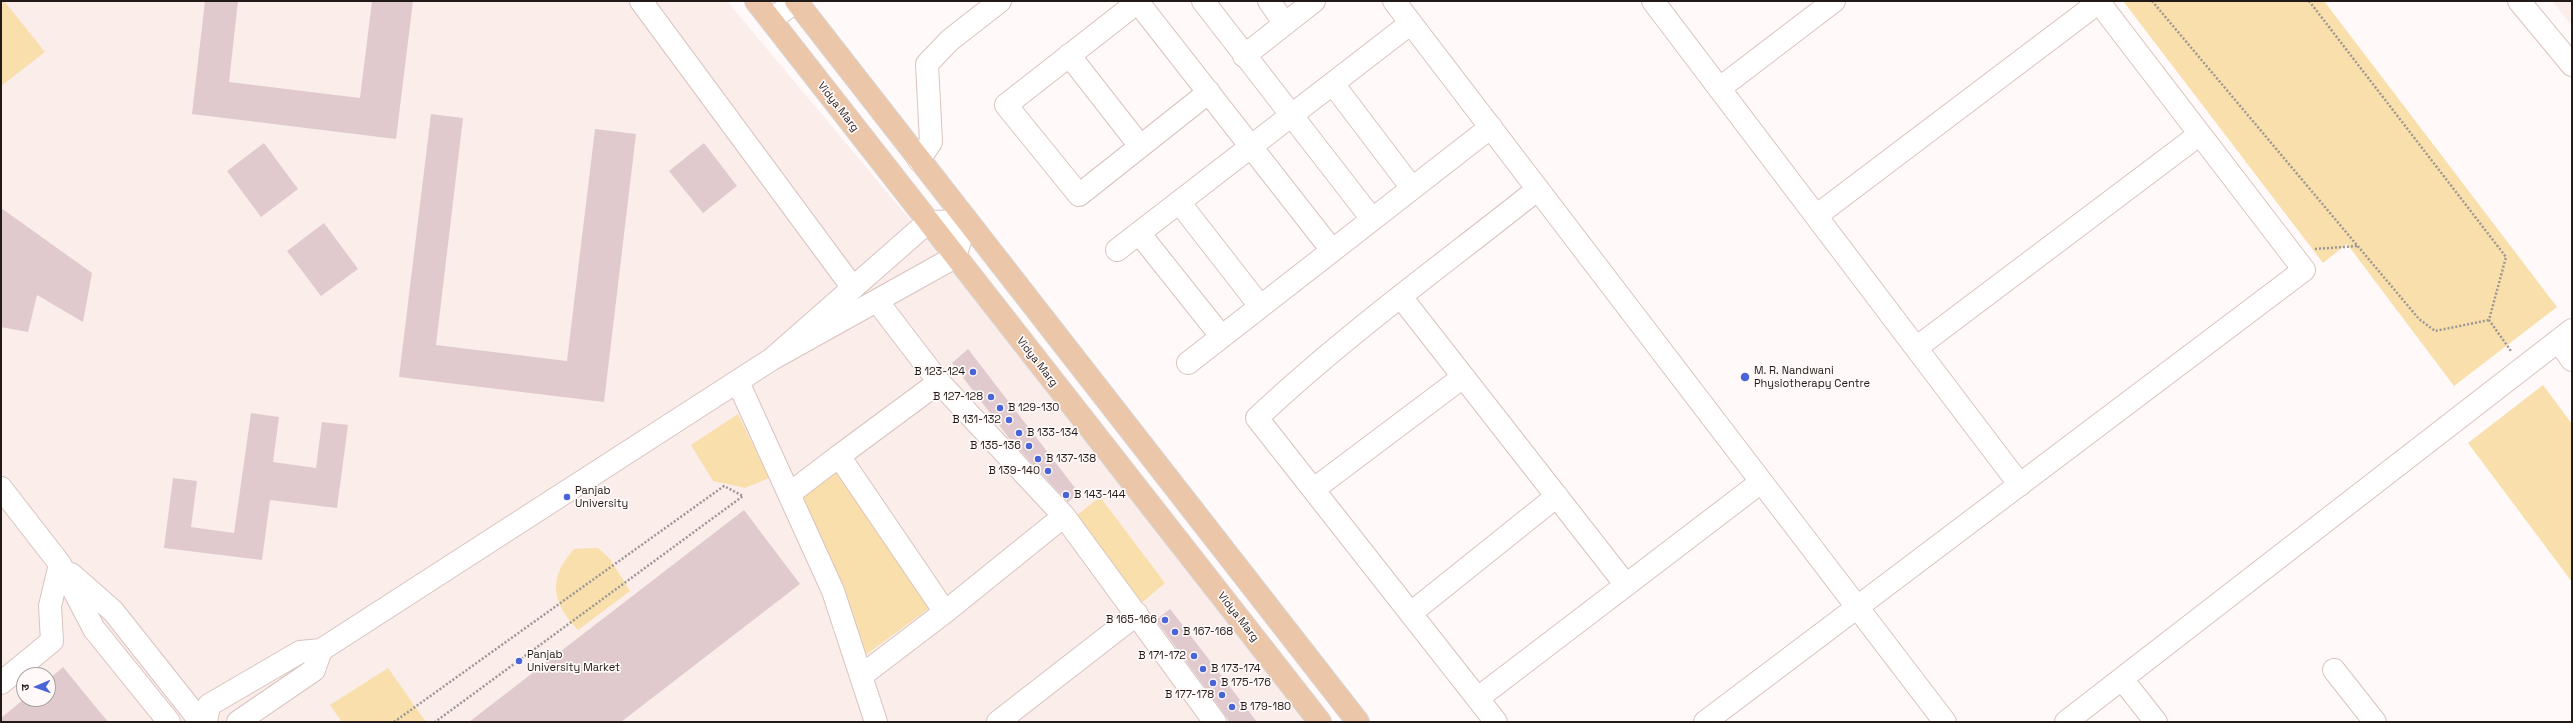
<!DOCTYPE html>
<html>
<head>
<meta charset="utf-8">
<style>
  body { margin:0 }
  #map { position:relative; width:2573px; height:723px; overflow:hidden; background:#fffaf9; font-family:"Space Grotesk","Noto Sans Devanagari",sans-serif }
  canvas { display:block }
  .frame { position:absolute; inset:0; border:2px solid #221a18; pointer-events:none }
  .north { position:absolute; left:16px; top:667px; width:40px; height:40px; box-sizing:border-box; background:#fffaf9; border:1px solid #a7a09f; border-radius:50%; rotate:268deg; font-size:11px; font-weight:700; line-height:16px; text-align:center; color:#221a18 }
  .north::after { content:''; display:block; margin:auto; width:14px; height:18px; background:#4864d7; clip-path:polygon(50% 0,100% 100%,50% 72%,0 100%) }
</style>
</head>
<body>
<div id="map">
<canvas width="2573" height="723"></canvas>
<div class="frame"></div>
<div class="north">उ</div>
</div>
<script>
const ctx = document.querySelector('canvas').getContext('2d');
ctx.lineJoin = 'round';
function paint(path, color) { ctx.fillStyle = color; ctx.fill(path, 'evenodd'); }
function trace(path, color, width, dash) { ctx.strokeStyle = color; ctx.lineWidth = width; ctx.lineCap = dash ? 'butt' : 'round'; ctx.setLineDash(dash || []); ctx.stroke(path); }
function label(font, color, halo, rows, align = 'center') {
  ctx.font = font + ' "Space Grotesk",sans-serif'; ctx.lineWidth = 3.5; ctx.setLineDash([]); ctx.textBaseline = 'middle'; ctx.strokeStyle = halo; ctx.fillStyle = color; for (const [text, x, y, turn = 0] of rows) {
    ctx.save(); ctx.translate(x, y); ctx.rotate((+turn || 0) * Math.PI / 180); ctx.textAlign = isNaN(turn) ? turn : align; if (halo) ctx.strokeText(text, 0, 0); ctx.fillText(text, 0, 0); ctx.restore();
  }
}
paint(new Path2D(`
  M1 1H727L994 320 1309 722H1ZM24 675H48V699H24Z
  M2552 1H2572V26Z`), '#faedea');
paint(new Path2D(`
  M1 1H4L45 52 1 86Z
  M2123 1H2324L2557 307 2454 386 2347 244 2323 263Z
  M2543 385 2572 424V582L2468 443Z
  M738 414 769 478 745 488 713 481 691 445Z
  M835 468 931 607 864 656 799 496Z
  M1100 497 1165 583 1139 605 1072 519Z
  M598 548 610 559 630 591 578 630C551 602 548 578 574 549Z
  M388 668 426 722H342L330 705Z`), '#f9dfac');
paint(new Path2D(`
  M205 1H238L229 82 360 98 372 1H413L396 139 192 114Z
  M431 114 463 118 436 345 567 361 595 129 636 134 604 402 399 377Z
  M264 143 298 189 261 217 227 171Z
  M704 143 737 186 703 213 669 171Z
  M1 208 92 273 83 322 37 295 28 332 1 327Z
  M324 223 358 269 321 296 287 251Z
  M968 349 1079 493 1068 502 1012 442 952 363Z
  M251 413 279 417 273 462 316 468 322 422 348 425 337 508 270 500 262 560 164 548 173 478 197 481 191 527 234 533Z
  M744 510 800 584 621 722H469Z
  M1170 609 1234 692 1257 722H1229L1227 718 1156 620Z
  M63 667 108 722H1V718L24 699H48V680Z`), '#e1cacd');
const minor = new Path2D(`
  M641 1 853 288
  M1137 1 1331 249
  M1139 1 1006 105 1079 195 1209 92
  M1203 1 1372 219
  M1269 1 1285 24
  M1394 1 1945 722
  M1653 1 2020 485
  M2519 1 2572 65
  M771 20 796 1
  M1069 55 1140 146
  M1244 56 1314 1
  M1333 84 1412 188
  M1720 88 1834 1
  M919 160 931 142 927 64 950 40 1000 1
  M1179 202 1260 306
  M1816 216 2099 2
  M1139 233 1221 336
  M1117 250 1411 23
  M1401 297 1626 585
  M877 301 939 382 1064 516 1215 722
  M2558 341 2572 360
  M1916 348 2200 134
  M1188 363 1491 127
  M738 382 833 591 876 722
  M839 456 939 382
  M1 488 60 564 94 629 169 722
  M1314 489 1463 377
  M789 494 839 456 945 612
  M71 574 113 611 201 722
  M1411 613 1557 496
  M2334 670 2375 722
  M861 676 945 612 1064 516
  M2122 679 2156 722
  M1 683 52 641 50 606 60 564
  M1478 698 1761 482
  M206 722 209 705 300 652 321 650 772 359 955 257 966 221 928 222 772 359
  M238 722 314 670 321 650
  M998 722 1137 614
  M1496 722 1257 418C1345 335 1444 264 1538 189
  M1705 722 2304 270 2098 1
  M2066 722 2572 330`);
const major = new Path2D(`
  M756 1 1320 722
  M796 1 1358 722`);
trace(minor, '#d9c3be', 24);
trace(major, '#d7d6d5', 24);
trace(new Path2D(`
  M2152 1 2419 319 2435 331 2489 320
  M2309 1 2506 257 2489 320 2511 351
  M2315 249 2358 246
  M394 722 724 486 743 496 435 722`), '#9d9695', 2.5, [2, 2]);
trace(minor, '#fff', 22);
trace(major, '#ecc6a9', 22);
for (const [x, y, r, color] of [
  [973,372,4,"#4864d7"],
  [1745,377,5,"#4864d7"],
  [991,397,4,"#4864d7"],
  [1000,408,4,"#4864d7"],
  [1009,420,4,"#4864d7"],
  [1019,433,4,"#4864d7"],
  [1029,446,4,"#4864d7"],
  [1038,459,4,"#4864d7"],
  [1048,471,4,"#4864d7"],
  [1066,495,4,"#4864d7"],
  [567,497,4,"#4864d7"],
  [1165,620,4,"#4864d7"],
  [1175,632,4,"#4864d7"],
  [1194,656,4,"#4864d7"],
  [519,661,4,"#4864d7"],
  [1203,669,4,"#4864d7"],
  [1213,683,4,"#4864d7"],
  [1222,695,4,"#4864d7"],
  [1232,707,4,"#4864d7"]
]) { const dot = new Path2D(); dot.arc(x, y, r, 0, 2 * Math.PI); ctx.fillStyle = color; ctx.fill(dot); trace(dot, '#fffaf9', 1.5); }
label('11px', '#221a18', '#fffaf9', [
  ["Vidya Marg",838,107,52],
  ["Vidya Marg",1037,362,52],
  ["Vidya Marg",1238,617,52]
]);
label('11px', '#221a18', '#fffaf9', [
  ["M. R. Nandwani",1754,371],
  ["Physiotherapy Centre",1754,384],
  ["B 123-124",965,372,"right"],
  ["B 127-128",983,397,"right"],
  ["B 129-130",1008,408],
  ["B 131-132",1001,420,"right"],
  ["B 133-134",1027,433],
  ["B 135-136",1021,446,"right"],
  ["B 137-138",1046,459],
  ["B 139-140",1040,471,"right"],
  ["Panjab",575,491],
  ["University",575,504],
  ["B 143-144",1074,495],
  ["B 165-166",1157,620,"right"],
  ["B 167-168",1183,632],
  ["Panjab",527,655],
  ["University Market",527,668],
  ["B 171-172",1186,656,"right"],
  ["B 173-174",1211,669],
  ["B 175-176",1221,683],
  ["B 177-178",1214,695,"right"],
  ["B 179-180",1240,707]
], 'left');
</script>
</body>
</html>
